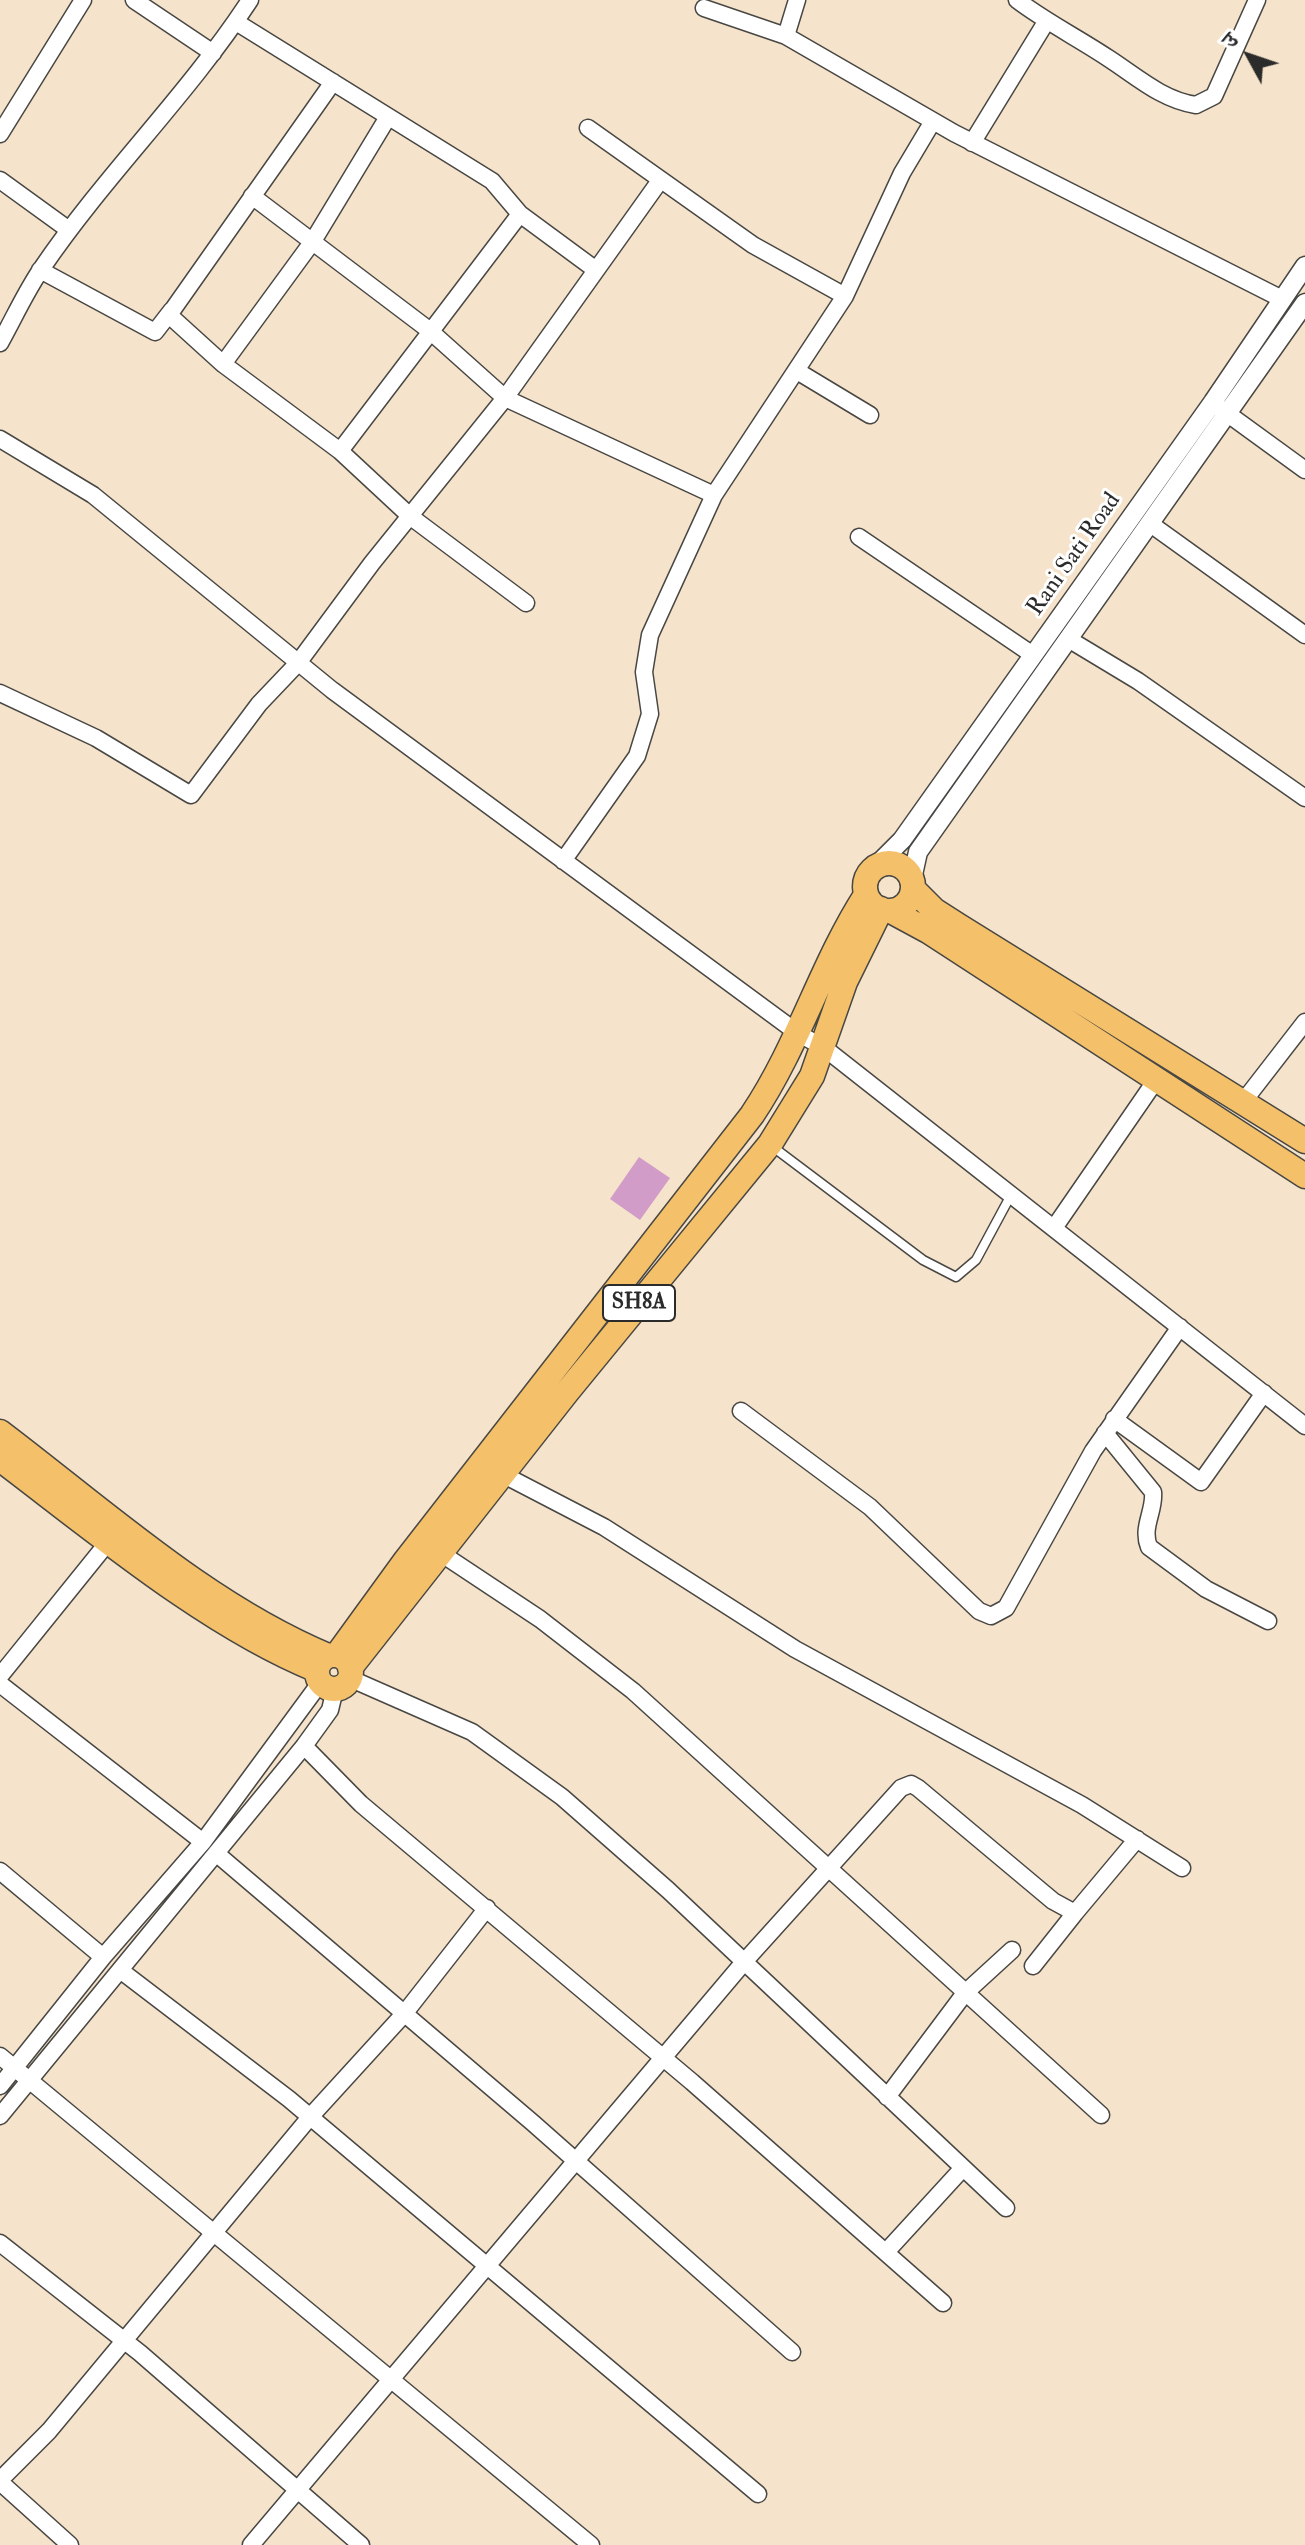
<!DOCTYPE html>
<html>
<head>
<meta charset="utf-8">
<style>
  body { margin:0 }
  #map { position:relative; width:1305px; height:2545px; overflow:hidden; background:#f5e4cb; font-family:"IM FELL Double Pica","Noto Serif Devanagari",serif }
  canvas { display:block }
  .north { position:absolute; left:1209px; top:16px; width:80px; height:80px; -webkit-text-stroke:6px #fff; paint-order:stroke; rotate:310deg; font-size:22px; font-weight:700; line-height:32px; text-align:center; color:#2b2b2b }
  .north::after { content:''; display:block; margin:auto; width:28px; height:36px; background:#2b2b2b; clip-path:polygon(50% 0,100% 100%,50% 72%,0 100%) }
</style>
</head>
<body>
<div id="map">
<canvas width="1305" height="2545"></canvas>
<div class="north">उ</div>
</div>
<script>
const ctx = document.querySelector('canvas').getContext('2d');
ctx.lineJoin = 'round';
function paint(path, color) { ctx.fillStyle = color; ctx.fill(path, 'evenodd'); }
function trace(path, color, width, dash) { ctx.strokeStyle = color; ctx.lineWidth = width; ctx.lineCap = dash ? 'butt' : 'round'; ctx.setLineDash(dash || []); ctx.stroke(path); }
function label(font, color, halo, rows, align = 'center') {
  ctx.font = font + ' "IM FELL Double Pica",serif'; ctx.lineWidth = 6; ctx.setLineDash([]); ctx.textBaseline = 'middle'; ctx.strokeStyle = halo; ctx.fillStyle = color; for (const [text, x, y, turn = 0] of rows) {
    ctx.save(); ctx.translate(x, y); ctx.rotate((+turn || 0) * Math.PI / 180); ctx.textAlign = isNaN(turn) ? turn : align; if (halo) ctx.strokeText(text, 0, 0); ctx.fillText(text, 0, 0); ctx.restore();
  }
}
paint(new Path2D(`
  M639 1157 670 1178 640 1220 610 1199Z`), '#d19cc7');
const service = new Path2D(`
  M773 1147 923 1260 956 1277 976 1260 1011 1195`);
const minor = new Path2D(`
  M134 0 213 53
  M1017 0C1046 22 1078 38 1108 58 1136 76 1162 100 1196 105L1214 96 1257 0
  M704 8 786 36 954 133 1282 299
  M236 22 492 181 520 214 596 270
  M786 36 797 0
  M333 82 169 315 223 364 340 451 411 517 526 603
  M588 128 753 245 845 296
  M0 134 83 0
  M972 143 1046 22
  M0 180 69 230
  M252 196 429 330 505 398 714 495
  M40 270 155 332 172 310
  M0 343C14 318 26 291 42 268 106 174 188 95 250 0
  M223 364 313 241 388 117
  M797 371 870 415
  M1217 406 1305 470
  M0 439 93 495 332 690 799 1034 823 1047 1305 1426
  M340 451 520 214
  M1152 525 1305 635
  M859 537 1033 655
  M1070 640 1138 681 1305 798
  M0 693 96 738 191 795 259 704 298 663 372 563 505 398 659 182
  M563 861 637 756 650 714 644 672 650 635 714 495 845 296 902 173 933 121
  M1243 1102 1305 1022
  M1054 1228 1156 1080
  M741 1411 870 1507 979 1611 991 1616 1006 1608 1093 1451 1180 1327
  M1114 1419 1201 1482 1264 1393
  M1105 1433 1153 1492C1155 1511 1141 1527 1149 1547L1206 1589 1268 1621
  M502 1474 604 1527 795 1649 1082 1805 1182 1868
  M439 1552 540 1619 633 1691 1101 2115
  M0 1676 109 1541
  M349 1678 472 1732 562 1797 668 1890 1006 2208
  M0 1684 203 1842
  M304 1746 361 1804 692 2082 943 2303
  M217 1854 533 2123 792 2352
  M0 1871 103 1957
  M1075 1913 1137 1839
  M120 1970 289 2099 758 2494
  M0 2056 591 2545
  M0 2086 103 1957 203 1842 320 1683
  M887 2097 965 1993 1012 1950
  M0 2116 304 1746 330 1710 335 1689
  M0 2243 140 2353 361 2545
  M886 2252 963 2168
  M0 2480 49 2431 310 2117 404 2014 487 1908
  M0 2482 70 2545
  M251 2545 744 1962 901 1788 911 1784 918 1788 1053 1901 1075 1913 1033 1966`);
const tertiary = new Path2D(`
  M876 866 902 840 1213 402 1305 266
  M912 879 918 852 1305 303`);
const primary = new Path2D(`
  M865 887a24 24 0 1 1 48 0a24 24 0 1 1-48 0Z
  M913 889 934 910 959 926 1305 1141
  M891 911 928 931 1305 1176
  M0 1432C103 1510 208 1606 328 1656
  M0 1459C94 1530 208 1626 317 1670
  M337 1655 406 1560 752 1115C799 1045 821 965 866 895
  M317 1672a17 17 0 1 1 34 0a17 17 0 1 1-34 0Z
  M350 1668 567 1392 770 1144 812 1076 845 982 881 909`);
trace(service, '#494743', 11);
trace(minor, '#494743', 19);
trace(tertiary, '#494743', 21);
trace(primary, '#494743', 27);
trace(service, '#fff', 8);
trace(minor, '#fff', 16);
trace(tertiary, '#fff', 18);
trace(primary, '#f4c16a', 24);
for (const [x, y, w] of [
  [639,1303,72]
]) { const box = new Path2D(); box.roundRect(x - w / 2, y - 18, w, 36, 6); ctx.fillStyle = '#fff'; ctx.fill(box); trace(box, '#2b2b2b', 2); }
label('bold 22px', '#2b2b2b', null, [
  ["SH8A",639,1303]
]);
label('24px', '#2b2b2b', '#fff', [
  ["Rani Sati Road",1075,555,-55]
]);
</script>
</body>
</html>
